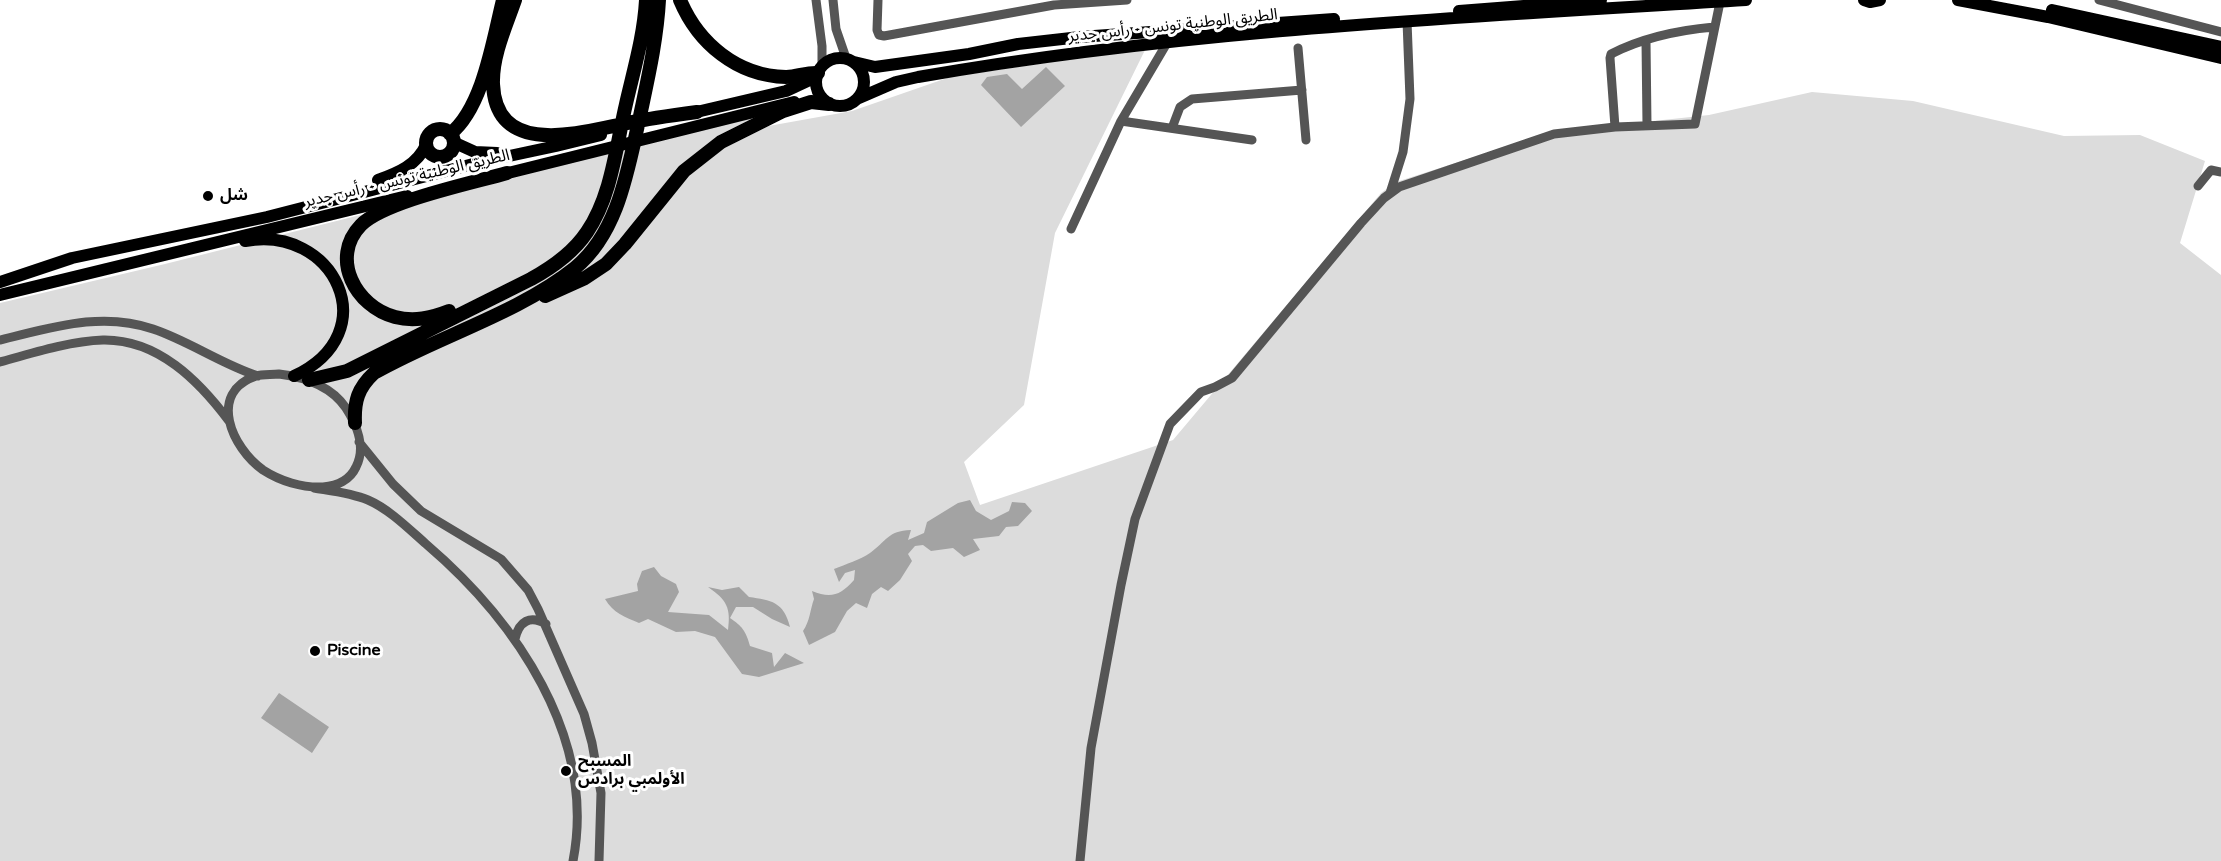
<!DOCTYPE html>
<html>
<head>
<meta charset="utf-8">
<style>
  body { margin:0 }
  canvas { display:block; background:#fff }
</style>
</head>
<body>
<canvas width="2221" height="861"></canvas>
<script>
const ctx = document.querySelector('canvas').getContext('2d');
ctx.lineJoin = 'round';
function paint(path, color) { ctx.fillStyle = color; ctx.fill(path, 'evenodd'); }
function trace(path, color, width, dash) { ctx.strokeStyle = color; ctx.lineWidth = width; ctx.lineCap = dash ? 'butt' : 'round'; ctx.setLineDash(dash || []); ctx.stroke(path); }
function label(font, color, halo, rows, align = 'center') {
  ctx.font = font + ' "Varela Round","Noto Sans Arabic",sans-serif'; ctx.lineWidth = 6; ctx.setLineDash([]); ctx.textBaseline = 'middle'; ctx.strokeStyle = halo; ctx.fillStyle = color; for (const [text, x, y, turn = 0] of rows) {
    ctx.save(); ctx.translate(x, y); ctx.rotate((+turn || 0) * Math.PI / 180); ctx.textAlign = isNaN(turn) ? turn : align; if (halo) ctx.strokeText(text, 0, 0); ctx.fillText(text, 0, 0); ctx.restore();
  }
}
paint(new Path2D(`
  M1146 48 1055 233 1024 405 964 462 980 505 1173 440 1381 193 1396 182 1552 132 1709 115 1812 92 1913 101 2064 136 2140 135 2205 161 2180 243 2221 275V861H0V303L165 264 759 115 763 127 852 111 950 77Z`), '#dcdcdc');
paint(new Path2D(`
  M1046 67 1065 86 1021 127 981 85 987 77 1007 74 1022 89Z
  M970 500 976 511 991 520 1009 511 1012 502 1025 503 1032 511 1018 526 1006 527 999 536 973 539 980 550 964 557 953 548 931 551 923 545 915 546 908 554 912 561 900 580 888 591 881 587 872 594 867 608 856 603 847 611 835 632 809 645 803 631C810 621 810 610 814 599L812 591C831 599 841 595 854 580L855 570 845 573 839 582 834 569C846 564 860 560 870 553 887 541 887 531 911 530L908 540 924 533 927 522 958 503Z
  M654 567 661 576 676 584 679 592 668 612 709 615 728 630C731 608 727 600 708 587L722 590 739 587 749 597C771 600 784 602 790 627L772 619 753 607H736L730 618C742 626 746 631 750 646L772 653 774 667 785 653 804 663 759 677 742 674 715 637 695 631 676 632 648 619 639 623C625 617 613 613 605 599L638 591 637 584 642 571Z
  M279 693 329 727 312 753 261 718Z`), '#a3a3a3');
trace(new Path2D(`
  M816 0 822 46V65
  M833 0 836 29 846 58
  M878 0 877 30 879 35 884 36 1054 5 1127 0
  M2099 0 2221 32
  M1646 41 1647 125
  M1298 48 1306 140
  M1121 121 1252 140
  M1615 127 1610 58 1611 54C1642 38 1680 30 1714 27
  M1172 128 1180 107 1192 99 1302 90
  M2198 186 2211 170 2221 172
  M1390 193 1403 152 1410 99 1407 21
  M1071 229 1121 121 1167 43
  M0 340C51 328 101 311 153 329 189 341 221 364 258 376
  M0 362C32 353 70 341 103 340 158 339 199 381 229 421
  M279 374C304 377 331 386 346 408 357 425 366 448 356 467 350 480 337 486 323 487 302 488 280 481 263 470 232 448 207 393 256 376 263 374 272 375 279 374Z
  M359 442 393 484 421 511 501 559 528 590 538 609 584 714 592 743 601 793 599 861
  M314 488C332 491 351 493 368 500 389 509 409 529 426 544 515 620 597 737 573 861
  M515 639C519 621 530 615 546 624
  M1080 861 1091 748 1121 585 1135 519 1170 424 1201 392 1215 387 1232 378 1361 223 1384 198 1399 187 1554 134 1615 127 1695 124 1720 2`), '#555', 9);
trace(new Path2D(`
  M1864 0 1870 2 1880 0
  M1958 0 2048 17 2221 58
  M2052 10 2221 47
  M1459 11 1601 0
  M816 82a24 24 0 1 1 48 0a24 24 0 1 1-48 0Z
  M854 62 875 67 969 54 1018 44 1080 37 1334 19
  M859 98 896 82 918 77C1191 29 1470 17 1746 0
  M688 114 786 91 816 77
  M453 142 475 152 497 153
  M500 175 794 102
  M378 180C398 173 417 165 426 145
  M245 241C333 224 388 332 294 376
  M0 282 72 258 267 217 481 162 556 146 601 135
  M0 295 407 196`), '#000', 12);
trace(new Path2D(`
  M515 0C506 26 492 56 493 84 496 159 583 132 628 123 651 118 674 115 697 112
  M680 0C698 43 737 76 786 77 797 77 807 72 818 73
  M426 143a14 14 0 1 1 28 0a14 14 0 1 1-28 0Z
  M450 134C483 108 493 40 503 0
  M545 296 585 278 606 264 625 244 684 171 721 142 783 111 811 102 829 104
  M449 311C431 318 414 322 395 317 356 307 329 258 361 225 385 201 473 183 507 173
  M309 380 347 371 531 279C553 267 573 253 587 232 612 195 616 146 626 104 634 69 644 36 646 0
  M355 423C354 401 358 388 374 373 437 337 519 313 575 268 619 232 628 168 640 116 648 78 657 39 659 0`), '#000', 14);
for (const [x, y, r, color] of [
  [208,196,6,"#000"],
  [315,651,6,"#000"],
  [566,771,6,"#000"]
]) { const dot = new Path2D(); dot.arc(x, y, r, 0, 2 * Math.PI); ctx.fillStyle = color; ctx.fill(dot); trace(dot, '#fff', 2); }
label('16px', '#000', '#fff', [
  ["الطريق الوطنية تونس - رأس جدير",1173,26,-6],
  ["الطريق الوطنية تونس - رأس جدير",407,179,-13]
]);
label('bold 16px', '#000', '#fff', [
  ["شل",220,196],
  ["Piscine",327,651],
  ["المسبح",578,762],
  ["الأولمبي برادس",578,780]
], 'left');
</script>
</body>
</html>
